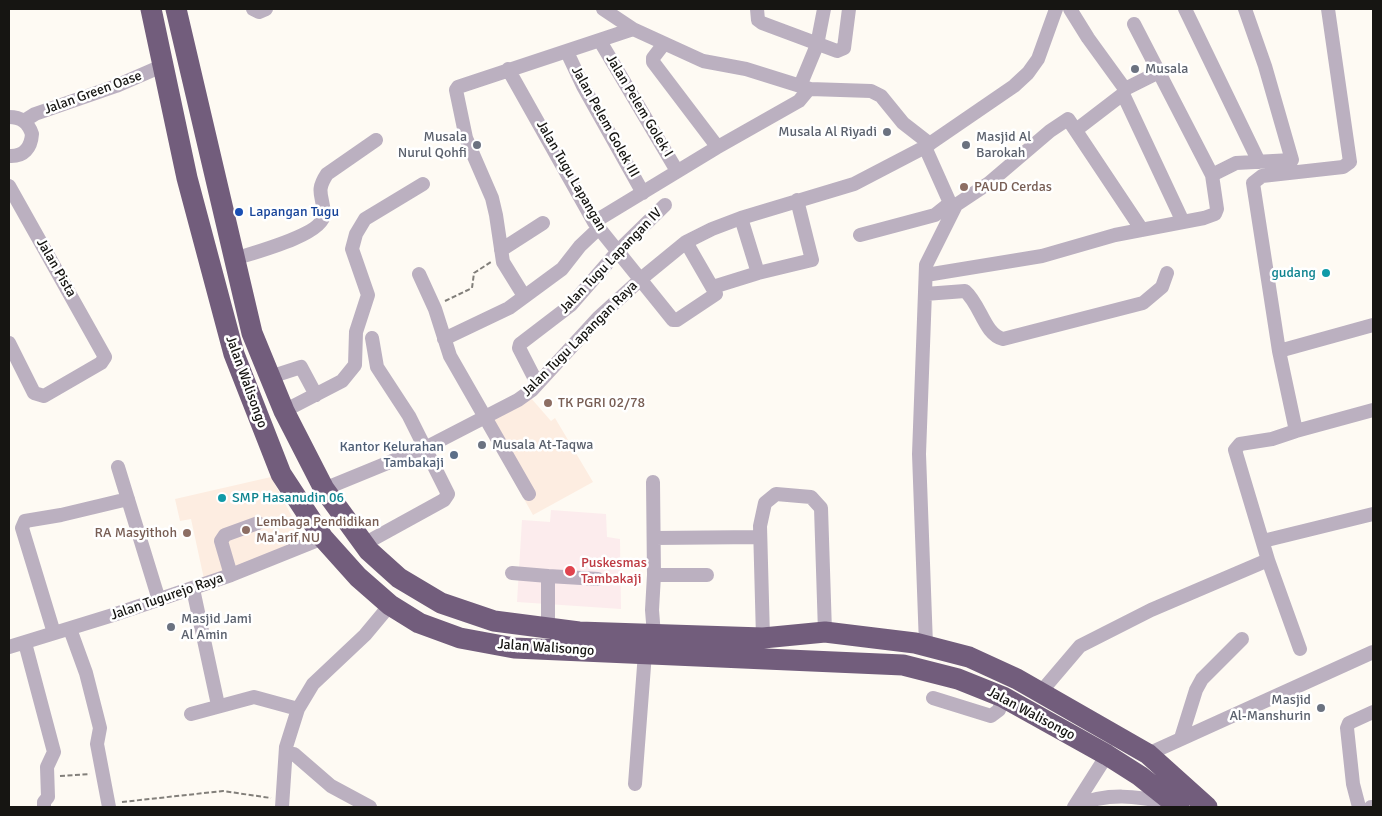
<!DOCTYPE html>
<html>
<head>
<meta charset="utf-8">
<style>
  body { margin:0 }
  #map { position:relative; width:1382px; height:816px; overflow:hidden; background:#fefaf3; font-family:Signika,sans-serif }
  canvas { display:block }
  .frame { position:absolute; inset:0; border:10px solid #161512; pointer-events:none }
</style>
</head>
<body>
<div id="map">
<canvas width="1382" height="816"></canvas>
<div class="frame"></div>
</div>
<script>
const ctx = document.querySelector('canvas').getContext('2d');
ctx.lineJoin = 'round';
function paint(path, color) { ctx.fillStyle = color; ctx.fill(path, 'evenodd'); }
function trace(path, color, width, dash) { ctx.strokeStyle = color; ctx.lineWidth = width; ctx.lineCap = dash ? 'butt' : 'round'; ctx.setLineDash(dash || []); ctx.stroke(path); }
function label(font, color, halo, rows, align = 'center') {
  ctx.font = font + ' Signika,sans-serif'; ctx.lineWidth = 5; ctx.setLineDash([]); ctx.textBaseline = 'middle'; ctx.strokeStyle = halo; ctx.fillStyle = color; for (const [text, x, y, turn = 0] of rows) {
    ctx.save(); ctx.translate(x, y); ctx.rotate((+turn || 0) * Math.PI / 180); ctx.textAlign = isNaN(turn) ? turn : align; if (halo) ctx.strokeText(text, 0, 0); ctx.fillText(text, 0, 0); ctx.restore();
  }
}
paint(new Path2D(`
  M530 397 551 421 555 418 593 482 533 515 482 424Z
  M271 477 304 539 204 579 191 519 180 521 175 499Z`), '#fdede1');
paint(new Path2D(`
  M551 510 606 514 607 537 620 539 621 609 517 602 522 520 550 522Z`), '#fceced');
trace(new Path2D(`
  M445 301 472 288 474 273 491 262
  M60 776 90 774
  M122 802 223 791 271 798`), '#827f7a', 2, [5, 2.5]);
trace(new Path2D(`
  M253 9 259 12 266 9
  M603 9 633 29 703 61 746 69 810 89 871 91 881 96 903 123 930 144
  M757 9 758 20 762 23 837 51 844 48 849 9
  M1070 9 1088 38 1125 89
  M1185 9 1259 162
  M1134 24 1212 175
  M600 41 677 171
  M567 52 583 86 643 193
  M508 69 594 222 673 320H677L716 294 686 242
  M800 86 817 45 824 9
  M1123 94 1125 89 1159 72
  M9 117C21 117 28 122 32 134 31 148 24 157 9 156
  M24 121 35 114 116 86 162 66
  M1076 130 1123 94 1183 222
  M716 148 799 101 809 89
  M9 186 105 357 101 363 44 396 34 393 9 343
  M741 218 758 273
  M594 222 716 148V145L653 62V58L663 45
  M860 235 935 215 950 203 925 147
  M501 250 543 223
  M234 259C252 253 324 235 324 214 323 195 315 192 327 174L376 140
  M419 274 435 309 450 356 529 494
  M926 275 1042 256 1115 235 1204 218 1215 214 1217 209 1212 175 1236 163 1292 160 1265 66 1245 9
  M713 287 758 273 812 260 797 200
  M925 294 965 291C981 305 984 334 1003 339L1143 303 1162 287 1167 273
  M524 296 503 262 496 215 492 198 466 138 456 90 458 87 633 29
  M444 339 509 308 562 269 580 246 599 228
  M1279 351 1373 325
  M270 377 301 367 316 395
  M537 383 519 348 520 344 571 305 618 251 665 205
  M284 411 342 381 355 365 356 332 368 295 352 249 356 234 365 219 423 184
  M1296 431 1373 410
  M118 467 159 600
  M653 482 654 575
  M324 489 429 446 518 400 532 390 598 318 642 278 686 242 712 229 741 218 854 184 925 147 1014 86 1028 73 1038 59 1056 9
  M654 538 760 537
  M1263 541 1373 514
  M364 544 444 500 448 494 409 416 377 367 372 338
  M1268 560 1300 649
  M512 573 548 576
  M231 575 221 541 225 535 258 523
  M193 589 218 705
  M548 628V576L598 579
  M70 629 86 673 100 728 97 744 109 807
  M54 633 22 528 25 521 61 515 128 499
  M654 635 652 610 654 575H707
  M763 638 760 526 765 503 776 494 811 497 821 508 825 632
  M25 643 54 752 47 767 48 797 44 802V807
  M926 645 919 454 926 265 956 205 989 183 1050 131 1068 119 1142 230
  M9 647 113 615 231 575 323 538
  M1040 693 1080 646 1151 610 1268 560 1235 450 1240 444 1272 439 1296 431 1279 351 1253 183 1262 176 1343 167 1350 162 1328 9
  M933 698 991 716 999 710 1003 697
  M191 714 254 697 298 709
  M1181 738 1196 690 1202 679 1242 639
  M294 754 331 786 370 807
  M1148 754 1373 652
  M635 784 645 653
  M1075 806C1107 792 1137 796 1170 803
  M282 807 286 747 298 709 313 684 365 635 390 605
  M1074 807 1107 755
  M1359 807 1353 784 1347 728 1349 723 1373 712
  M1371 807H1373`), '#bbb0c0', 14);
trace(new Path2D(`
  M151 9 187 178 234 354 281 474 323 538 358 577 390 605 419 623 460 638 514 648 903 665 958 679 1003 697 1107 755 1140 776 1179 807
  M176 9 252 333 284 411 324 489 369 551 399 578 441 603 494 621 579 632 763 638 825 632 915 643 969 657 1017 679 1148 754 1207 807`), '#725d7c', 21);
for (const [x, y, r, color] of [
  [1135,69,5,"#6b7280"],
  [887,132,5,"#6b7280"],
  [477,145,5,"#6b7280"],
  [966,145,5,"#6b7280"],
  [964,187,5,"#8d6e63"],
  [239,212,5,"#1a4fb4"],
  [1326,273,5,"#0f9aa8"],
  [548,403,5,"#8d6e63"],
  [482,445,5,"#6b7280"],
  [454,455,5,"#5c6f8a"],
  [222,498,5,"#0f9aa8"],
  [246,530,5,"#8d6e63"],
  [187,533,5,"#8d6e63"],
  [570,571,6,"#e0444e"],
  [171,627,5,"#6b7280"],
  [1321,708,5,"#6b7280"]
]) { const dot = new Path2D(); dot.arc(x, y, r, 0, 2 * Math.PI); ctx.fillStyle = color; ctx.fill(dot); trace(dot, '#fff', 2); }
label('14px', '#5b616d', '#fff', [
  ["Musala",1145,69],
  ["Musala Al Riyadi",877,132,"right"],
  ["Musala",467,137,"right"],
  ["Nurul Qohfi",467,153,"right"],
  ["Masjid Al",976,137],
  ["Barokah",976,153],
  ["Musala At-Taqwa",492,445],
  ["Masjid Jami",181,619],
  ["Al Amin",181,635],
  ["Masjid",1311,700,"right"],
  ["Al-Manshurin",1311,716,"right"]
], 'left');
label('14px', '#161512', '#fff', [
  ["Jalan Green Oase",93,93,-20],
  ["Jalan Pelem Golek I",639,106,59],
  ["Jalan Pelem Golek III",605,122,61],
  ["Jalan Tugu Lapangan",571,176,60],
  ["Jalan Tugu Lapangan IV",611,261,-46],
  ["Jalan Pista",56,268,60],
  ["Jalan Tugu Lapangan Raya",580,339,-45],
  ["Jalan Walisongo",246,382,70],
  ["Jalan Tugurejo Raya",167,597,-19],
  ["Jalan Walisongo",546,648,4],
  ["Jalan Walisongo",1031,714,28]
]);
label('14px', '#785e54', '#fff', [
  ["PAUD Cerdas",974,187],
  ["TK PGRI 02/78",558,403],
  ["Lembaga Pendidikan",256,522],
  ["Ma'arif NU",256,538],
  ["RA Masyithoh",177,533,"right"]
], 'left');
label('14px', '#164399', '#fff', [
  ["Lapangan Tugu",249,212]
], 'left');
label('14px', '#0d838f', '#fff', [
  ["gudang",1316,273],
  ["SMP Hasanudin 06",232,498,"left"]
], 'right');
label('14px', '#4e5e75', '#fff', [
  ["Kantor Kelurahan",444,447],
  ["Tambakaji",444,463]
], 'right');
label('14px', '#be3a42', '#fff', [
  ["Puskesmas",581,563],
  ["Tambakaji",581,579]
], 'left');
</script>
</body>
</html>
